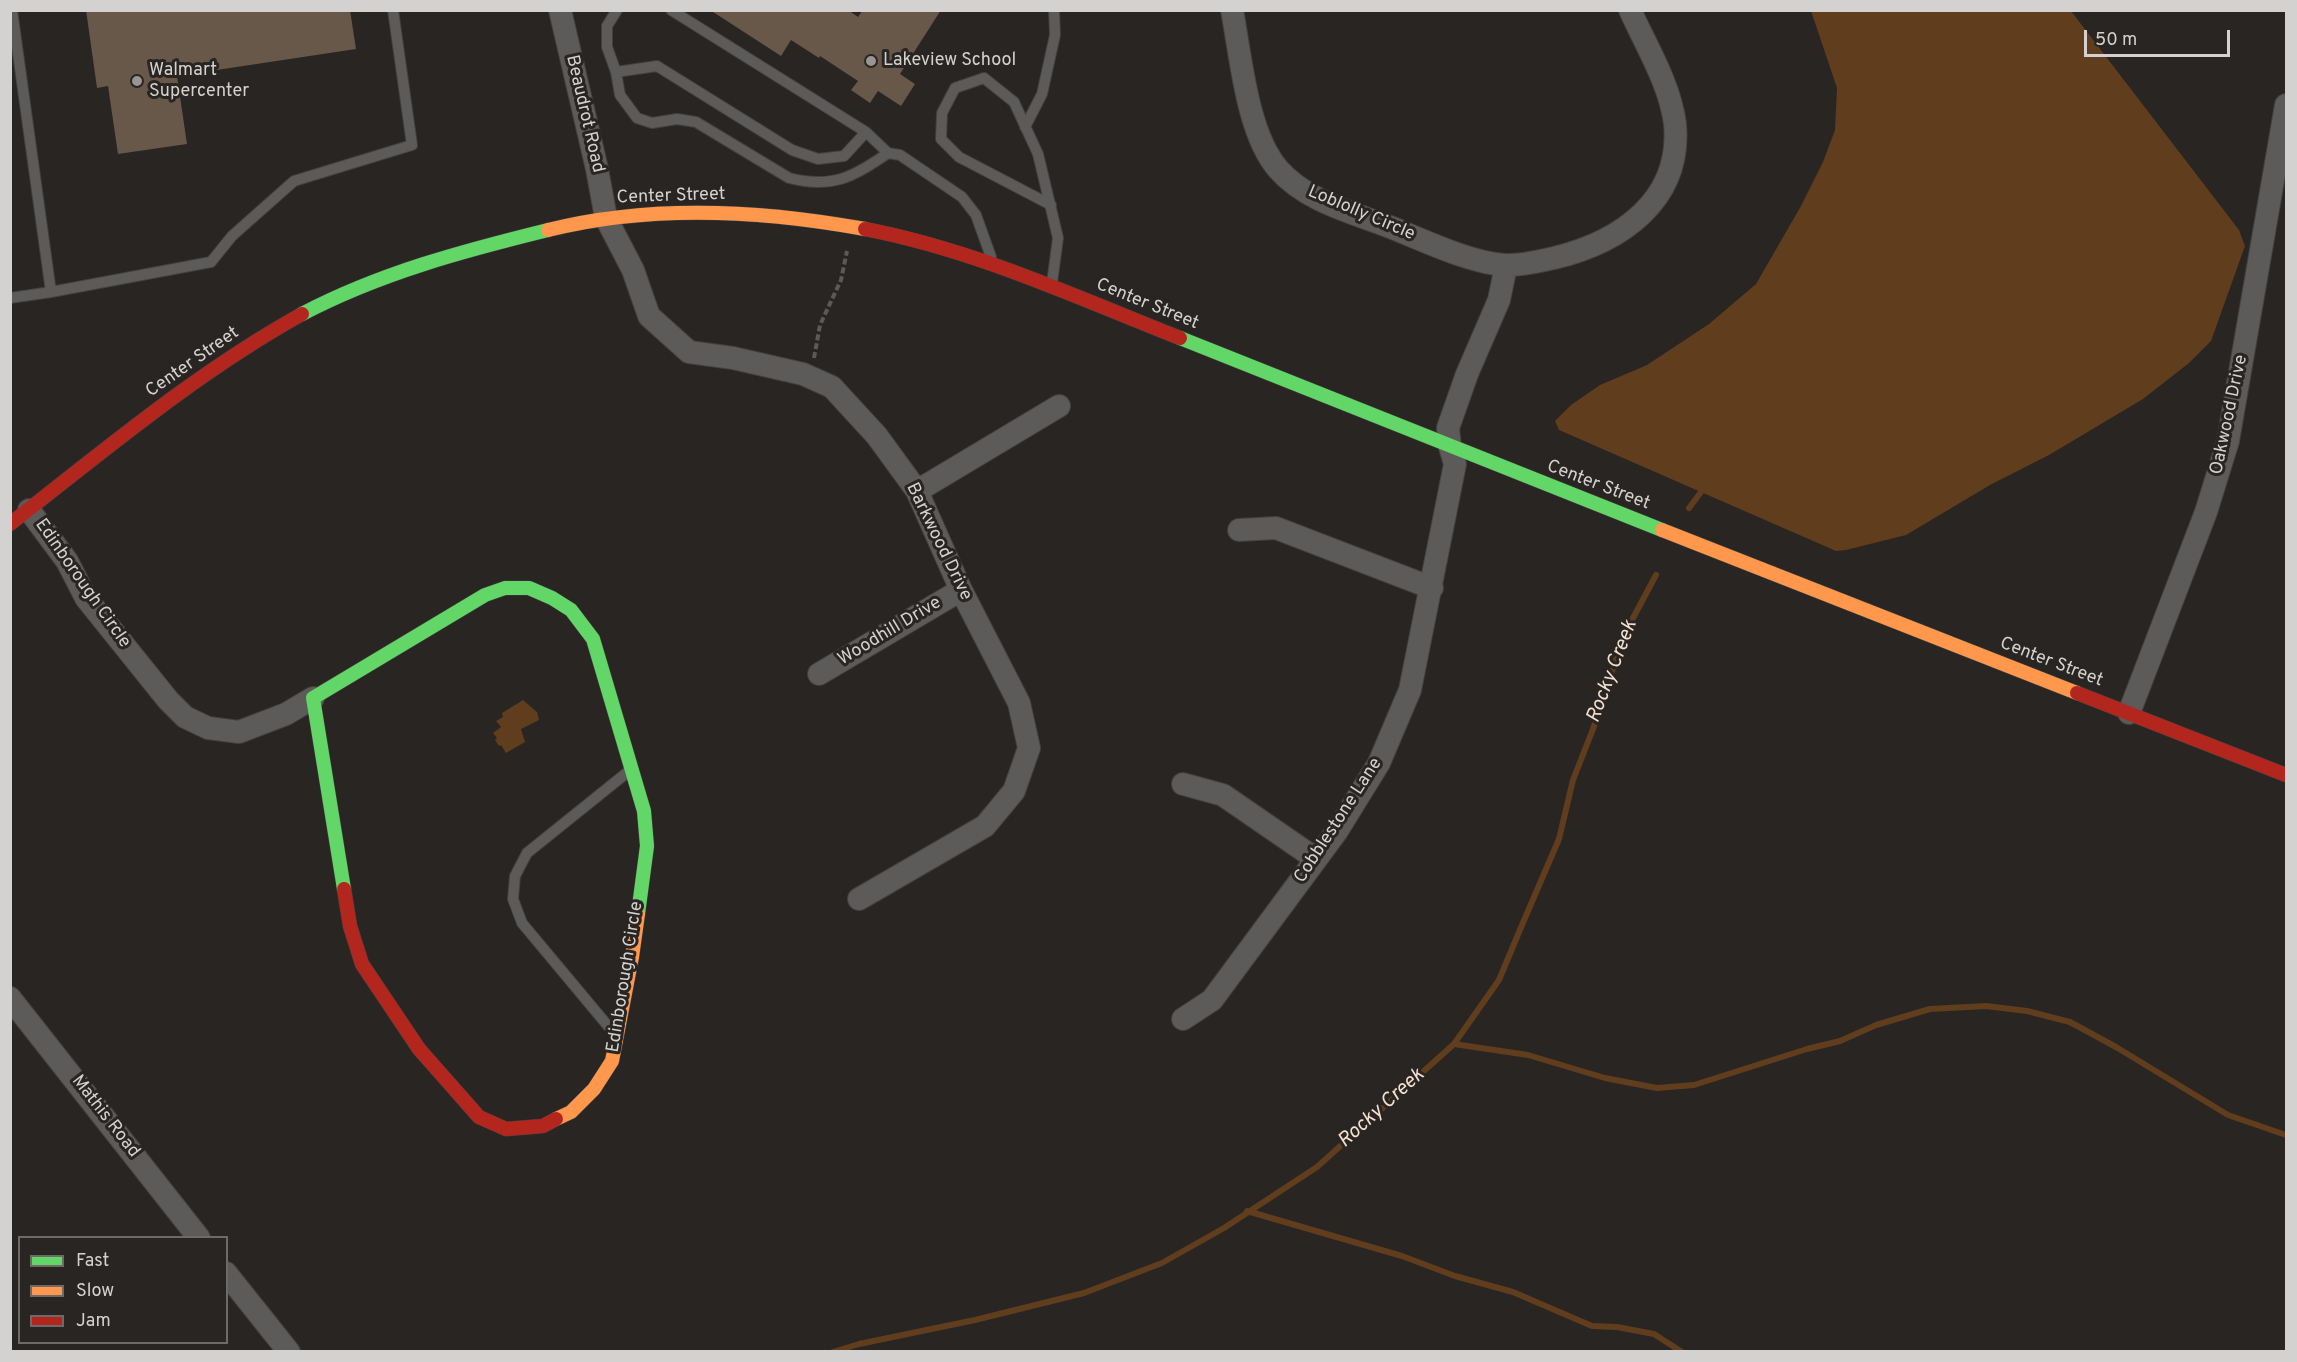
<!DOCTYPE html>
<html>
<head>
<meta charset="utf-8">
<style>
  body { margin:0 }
  #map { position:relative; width:2297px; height:1362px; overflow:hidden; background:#282523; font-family:Overpass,sans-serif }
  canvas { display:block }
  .frame { position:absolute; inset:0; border:12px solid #d4d2d0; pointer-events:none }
  .legend { position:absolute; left:18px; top:1236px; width:210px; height:108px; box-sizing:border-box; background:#292522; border:2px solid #6d6a68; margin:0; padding:8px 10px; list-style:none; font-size:18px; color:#d4d2d0 }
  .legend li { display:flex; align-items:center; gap:12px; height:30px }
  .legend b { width:30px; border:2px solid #6d6a68 }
  .scale { position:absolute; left:2084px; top:30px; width:146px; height:27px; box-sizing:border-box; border:3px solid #d4d2d0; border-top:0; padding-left:8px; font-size:18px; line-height:21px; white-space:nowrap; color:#d4d2d0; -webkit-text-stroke:4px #292522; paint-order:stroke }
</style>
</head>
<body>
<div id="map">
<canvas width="2297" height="1362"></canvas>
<div class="frame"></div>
<ul class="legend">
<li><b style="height:8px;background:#63d668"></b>Fast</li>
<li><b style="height:8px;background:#ff974d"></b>Slow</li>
<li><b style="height:8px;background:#b3261e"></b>Jam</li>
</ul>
<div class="scale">50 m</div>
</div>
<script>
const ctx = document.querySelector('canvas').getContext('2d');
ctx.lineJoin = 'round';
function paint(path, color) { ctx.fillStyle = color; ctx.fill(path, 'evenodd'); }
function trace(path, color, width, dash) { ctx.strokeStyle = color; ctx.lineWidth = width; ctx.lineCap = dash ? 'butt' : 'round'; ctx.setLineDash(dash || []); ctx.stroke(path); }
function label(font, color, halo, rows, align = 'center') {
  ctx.font = font + ' Overpass,sans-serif'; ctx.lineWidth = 6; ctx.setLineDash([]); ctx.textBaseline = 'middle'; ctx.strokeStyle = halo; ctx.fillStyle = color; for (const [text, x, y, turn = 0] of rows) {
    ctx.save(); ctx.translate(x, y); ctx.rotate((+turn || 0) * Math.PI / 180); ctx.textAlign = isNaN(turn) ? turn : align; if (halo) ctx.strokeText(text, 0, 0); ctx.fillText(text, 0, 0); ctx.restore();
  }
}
paint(new Path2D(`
  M1811 11H2071L2239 230 2245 246 2211 341 2189 363 2143 399 2049 455 1990 485 1906 535 1846 550 1836 551 1559 430 1555 421 1571 405 1600 385 1647 365 1709 324 1756 284 1801 206 1823 162 1835 130 1837 88Z
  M523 700 537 712 539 720 521 729 525 742 506 753 501 745 499 746 495 740 497 738 493 733 501 727 496 721 503 717 502 713Z`), '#603d1c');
trace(new Path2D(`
  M1689 508 1701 492
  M1454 1044 1528 1055 1605 1078 1657 1088 1694 1085 1807 1049 1840 1041 1876 1025 1930 1009 1986 1006 2027 1011 2070 1022 2116 1047 2228 1115 2286 1135
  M1247 1211 1402 1256 1455 1276 1513 1292 1592 1326 1617 1327 1654 1334 1682 1352
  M833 1352 859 1344 975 1320 1084 1293 1162 1263 1224 1228 1317 1167 1454 1044 1499 980 1522 925 1559 839 1573 780 1593 729 1624 635 1656 575`), '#603d1c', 6);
paint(new Path2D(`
  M86 10H350L356 49 177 76 187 144 118 154 108 86 97 88Z
  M710 10H848L858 17 863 10H941L900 74 915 84 901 106 878 91 870 103 851 90 858 81 820 56 819 58 791 40 781 56Z`), '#67584a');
const lane = new Path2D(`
  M12 10 51 292
  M617 10 607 26V47L616 72 620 95 637 118 652 123 677 119 696 122 789 178C832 189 854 177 888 153L900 155 962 197 976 215 991 257
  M671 10 866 132 888 153
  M616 72 657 66 792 150 818 159 844 156 866 132
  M1025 127 1042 94 1055 35 1054 10
  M1051 205 959 157 941 139 942 113 955 88 984 78 1014 102 1038 154 1058 238 1052 283
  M10 298 51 292 211 262 232 236 294 181 412 145 393 10
  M613 1032 522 923 513 899 515 876 527 853 629 771`);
const street = new Path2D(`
  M560 10 597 169 606 218 633 270 649 316 689 352 733 358 803 374 832 387 877 436 917 491 961 590 1019 703 1029 748 1014 791 985 826 859 899
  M1232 10C1241 58 1247 133 1278 169 1306 201 1351 212 1390 227 1423 240 1470 263 1505 265 1521 266 1539 261 1554 258 1621 242 1682 200 1675 124 1670 84 1646 46 1630 10
  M917 491 1059 406
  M29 510 67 561 86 598 168 700 185 717 208 728 239 732 286 714 313 698
  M1239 530 1276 528 1432 588
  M819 674 961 590
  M2129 713 2206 512 2228 441 2286 105
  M1183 784 1223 795 1316 859
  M10 998 199 1238
  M1183 1019 1212 1000 1337 831 1379 763 1410 690 1455 464 1450 447 1448 428 1467 374 1499 300 1506 266
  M226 1273 289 1352`);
const fast = new Path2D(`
  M302 314C380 273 463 251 548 230
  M1180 338 1662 530
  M505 588H529L552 598 571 610 593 639 644 811 647 846 638 914
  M344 889 313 698 485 595 505 588`);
const slow = new Path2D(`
  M548 230C651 204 761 210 865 229
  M1662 530 2077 693
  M556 1119 571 1112 594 1089 612 1061 632 957 638 914`);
const jam = new Path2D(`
  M865 229C975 250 1076 297 1180 338
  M10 524C105 450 196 373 302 314
  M2077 693 2286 775
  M344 889 350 926 362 964 419 1049 479 1117 506 1129 543 1126 556 1119`);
trace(lane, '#434140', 12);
trace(street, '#434140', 24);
trace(fast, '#434140', 15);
trace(slow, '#434140', 15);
trace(jam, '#434140', 15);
trace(new Path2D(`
  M814 358 820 325 841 280 847 251`), '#5c5a59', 4, [6, 3]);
trace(lane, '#5c5b59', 10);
trace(street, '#5c5b59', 22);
trace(fast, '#63d668', 14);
trace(slow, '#ff974d', 14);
trace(jam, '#b3261e', 14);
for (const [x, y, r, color] of [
  [871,61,6,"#989593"],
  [137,81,6,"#989593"]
]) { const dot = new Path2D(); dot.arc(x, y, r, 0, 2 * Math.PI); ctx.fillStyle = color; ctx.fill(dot); trace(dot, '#292522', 2); }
label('18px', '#d4d2d0', '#292522', [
  ["Lakeview School",883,61],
  ["Walmart",149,71],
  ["Supercenter",149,92]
], 'left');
label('18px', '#d4d2d0', '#292522', [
  ["Beaudrot Road",584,114,77],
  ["Center Street",671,197,-2],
  ["Loblolly Circle",1361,214,23],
  ["Center Street",1147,305,22],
  ["Center Street",193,363,-35],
  ["Oakwood Drive",2230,415,-78],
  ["Center Street",1598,486,21],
  ["Barkwood Drive",938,542,64],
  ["Edinborough Circle",82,584,55],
  ["Woodhill Drive",890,632,-31],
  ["Center Street",2051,663,21],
  ["Cobblestone Lane",1339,821,-57],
  ["Edinborough Circle",626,977,-81],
  ["Mathis Road",105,1117,52]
]);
label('italic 20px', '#f4e0d0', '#292522', [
  ["Rocky Creek",1613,672,-69],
  ["Rocky Creek",1382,1109,-42]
]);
</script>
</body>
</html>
